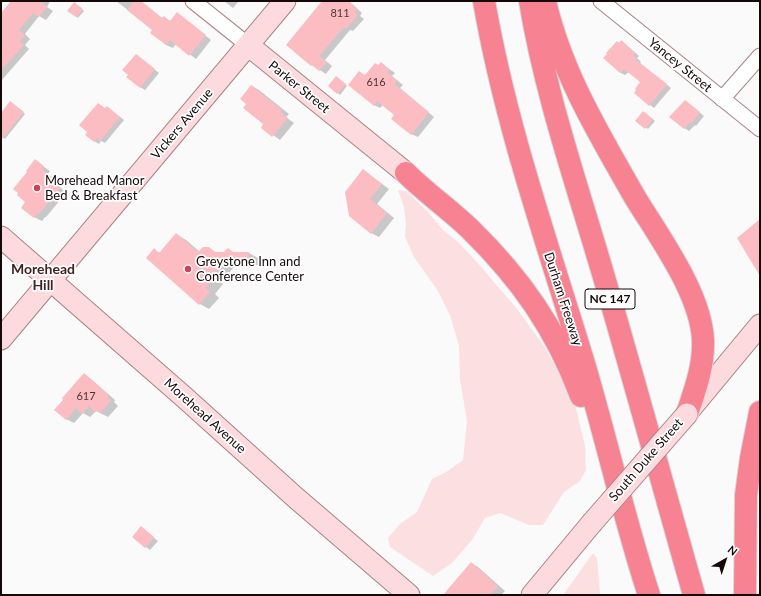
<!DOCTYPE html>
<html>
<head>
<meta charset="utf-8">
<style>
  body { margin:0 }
  #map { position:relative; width:761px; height:596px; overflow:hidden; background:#fafafa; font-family:Lato,sans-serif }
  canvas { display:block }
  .frame { position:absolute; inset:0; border:2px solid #140809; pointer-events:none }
  .north { position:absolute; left:705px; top:540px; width:40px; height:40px; -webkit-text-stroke:3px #fff; paint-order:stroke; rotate:39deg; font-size:11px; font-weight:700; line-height:16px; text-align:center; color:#140809 }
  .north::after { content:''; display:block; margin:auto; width:14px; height:18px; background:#140809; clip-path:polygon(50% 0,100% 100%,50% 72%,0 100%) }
</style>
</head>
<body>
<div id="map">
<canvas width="761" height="596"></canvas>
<div class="frame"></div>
<div class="north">N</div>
</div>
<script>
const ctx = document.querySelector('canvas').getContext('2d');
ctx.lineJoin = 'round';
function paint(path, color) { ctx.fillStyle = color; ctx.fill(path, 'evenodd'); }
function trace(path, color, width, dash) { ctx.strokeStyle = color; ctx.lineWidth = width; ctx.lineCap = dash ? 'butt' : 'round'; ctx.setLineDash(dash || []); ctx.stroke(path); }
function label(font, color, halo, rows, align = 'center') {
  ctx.font = font + ' Lato,sans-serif'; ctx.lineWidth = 3.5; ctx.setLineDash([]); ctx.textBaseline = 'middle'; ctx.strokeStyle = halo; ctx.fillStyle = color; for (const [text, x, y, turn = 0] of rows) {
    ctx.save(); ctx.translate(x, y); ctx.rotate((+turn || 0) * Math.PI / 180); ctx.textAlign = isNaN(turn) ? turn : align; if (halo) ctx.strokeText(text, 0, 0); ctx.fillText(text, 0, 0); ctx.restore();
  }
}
paint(new Path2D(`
  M398 190 406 191 427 211 443 230 459 243 475 260 517 309 546 349 575 404 585 446 586 470 580 481 564 492 543 525H529L500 513 485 518 472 540 452 563 433 576 390 547 388 538 400 524 417 512 432 479 446 472 463 460 467 421 460 379 459 346 450 315 438 291 414 257 405 237 406 224 404 207Z
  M593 553 597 558 600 595H563Z`), '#fcdfe1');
paint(new Path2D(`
  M12 1H50L47 7 53 11 46 20 39 16 25 34 30 39 25 45 29 49 1 81V14Z
  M116 1H141L163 19 171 21 177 13 211 40 196 59 176 44 173 48 166 45 154 30Z
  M224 1H239L233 8Z
  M324 1H349L362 13 360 16 364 19 353 31 350 30 325 60 332 66 326 74 312 65 287 45Z
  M76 5 84 11 78 18 76 16Z
  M622 41 639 56 637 58 641 62 640 63 671 88 654 108 650 105 642 82 629 72 625 75 621 73 605 58 617 42 620 43Z
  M140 58 159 73 145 90 140 87Z
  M381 63 395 73 392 76 403 85 400 88 434 117 418 137 411 134 396 115 383 105 380 108 374 105 366 76Z
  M338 78 347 86 340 95 329 86Z
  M252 86 259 90 289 114 286 117 294 123 280 140 262 127 265 124 248 104Z
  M686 101 704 116 696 126 695 125 689 131 684 128Z
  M13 104 25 114 5 139 1 136V114Z
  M107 107 124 120 105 143 101 141 99 144 94 141Z
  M645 113 655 121 648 129 636 120Z
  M35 161 50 171 48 174 61 184 59 186 66 193 46 217H45L42 221 34 217 27 202 29 172Z
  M363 170 389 189 377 204 394 218 379 237 371 233Z
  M176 234 186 240 200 252 209 248 217 253H249L258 258 259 265 234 267 221 282 223 284 215 294 219 298 209 309 200 304 154 250 160 253Z
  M84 375 91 379 115 400 114 402 118 406 108 417 96 411 90 417 83 413 74 423 66 419Z
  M141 527 158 541 150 550 133 537Z
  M471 563 478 567 505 591 501 595H447Z`), '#0003');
paint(new Path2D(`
  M11 1H43L42 3 47 7 39 17 33 13 19 30 25 35 19 41 24 45 1 70V13Z
  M134 1H141L162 18 164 16 170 21 177 12 206 35 189 56 170 40 166 45 150 33 152 30 127 10Z
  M322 1H348L357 9 355 12 358 15 346 29 344 27 319 56 327 62 319 71 312 65 311 66 286 45Z
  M74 2 83 9 76 17 67 11Z
  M621 40 635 53 633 55 637 59 636 60 667 84 649 106 634 93 636 90 635 89 640 82 624 69 620 73 603 58 607 54 606 53 617 41 619 43Z
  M136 54 155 69 140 88 126 77 128 75 122 70Z
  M381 62 389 69 387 72 397 81 394 84 429 112 411 135 391 119 394 115 377 101 374 106 348 85 359 71 365 75 375 63 378 65Z
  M336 76 346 84 337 94 328 86Z
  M251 85 282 110 280 112 288 118 272 137 261 128 263 124 243 108 246 104 240 99Z
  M685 100 700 112 691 124 690 122 684 129 669 117Z
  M10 101 24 112 1 140V113Z
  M98 103 105 108 107 106 120 117 100 141 97 138 94 142 85 135 87 132 79 125Z
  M643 111 653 119 645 129 635 121Z
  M35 159 44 166 42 169 54 179 52 182 60 188 39 214 38 213 34 218 21 208 25 202 17 195 18 193 13 189 27 172 26 171Z
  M363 169 382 184 370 199 387 213 371 234 349 216 345 192Z
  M760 219V276L737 238Z
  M176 233 198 252 203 247H209L215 252H224L228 248 233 252H249V260L224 262 212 276 214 278 206 288 210 292 199 305 146 258 154 248 159 253Z
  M84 373 109 395 107 397 111 401 100 413 97 411 95 412 89 406 82 414 76 408 66 420 54 410 63 400 62 398Z
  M141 526 154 537 145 548 132 537Z
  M471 562 498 586 490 595H443Z`), '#fbbdc2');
const street = new Path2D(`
  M193 1 248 45
  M601 1 760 129
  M722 99 760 56`);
const secondary = new Path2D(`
  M248 45 406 173
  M1 237 184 397 296 498 409 595
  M1 339 285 1
  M687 413 760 325
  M532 595 591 524`);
const highway = new Path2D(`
  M484 1C505 123 546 239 582 357 606 436 623 516 649 595
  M530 1C545 92 575 179 601 267 633 376 663 486 694 595
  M545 1C561 72 600 136 636 199 660 238 701 294 703 340 704 366 695 390 687 414
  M406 173C426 193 449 209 470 229 521 279 556 329 581 396
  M745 595 746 495 751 458 760 412`);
trace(street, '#a88385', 17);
trace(secondary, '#a88385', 23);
trace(highway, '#d9d7d8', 24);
trace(street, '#fff', 15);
trace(secondary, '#fddade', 21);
trace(highway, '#f78291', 22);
const secondaryBridge = new Path2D(`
  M591 524 687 414`);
trace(secondaryBridge, '#a88385', 23, []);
trace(secondaryBridge, '#fddade', 21);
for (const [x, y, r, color] of [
  [37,188,4,"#d0405d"],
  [188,269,4,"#d0405d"]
]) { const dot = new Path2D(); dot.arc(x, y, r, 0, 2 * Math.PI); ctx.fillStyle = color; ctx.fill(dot); trace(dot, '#fff', 1.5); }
label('11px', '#4e3537', null, [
  ["811",340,13],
  ["616",376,82],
  ["617",86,396]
]);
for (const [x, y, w] of [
  [610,299,50]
]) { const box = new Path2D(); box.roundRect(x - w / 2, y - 10, w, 20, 3); ctx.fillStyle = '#fff'; ctx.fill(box); trace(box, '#140809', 1); }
label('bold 12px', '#140809', null, [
  ["NC 147",610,299]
]);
label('13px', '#140809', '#fff', [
  ["Yancey Street",680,65,39],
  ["Parker Street",299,87,39],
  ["Vickers Avenue",182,124,-50],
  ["Durham Freeway",563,299,72],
  ["Morehead Avenue",205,416,42],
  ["South Duke Street",646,460,-49]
]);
label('13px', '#140809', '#fff', [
  ["Morehead Manor",45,181],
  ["Bed & Breakfast",45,196],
  ["Greystone Inn and",196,262],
  ["Conference Center",196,277]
], 'left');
label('bold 14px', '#412326', '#fff', [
  ["Morehead",43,269],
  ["Hill",43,285]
]);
</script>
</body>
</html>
